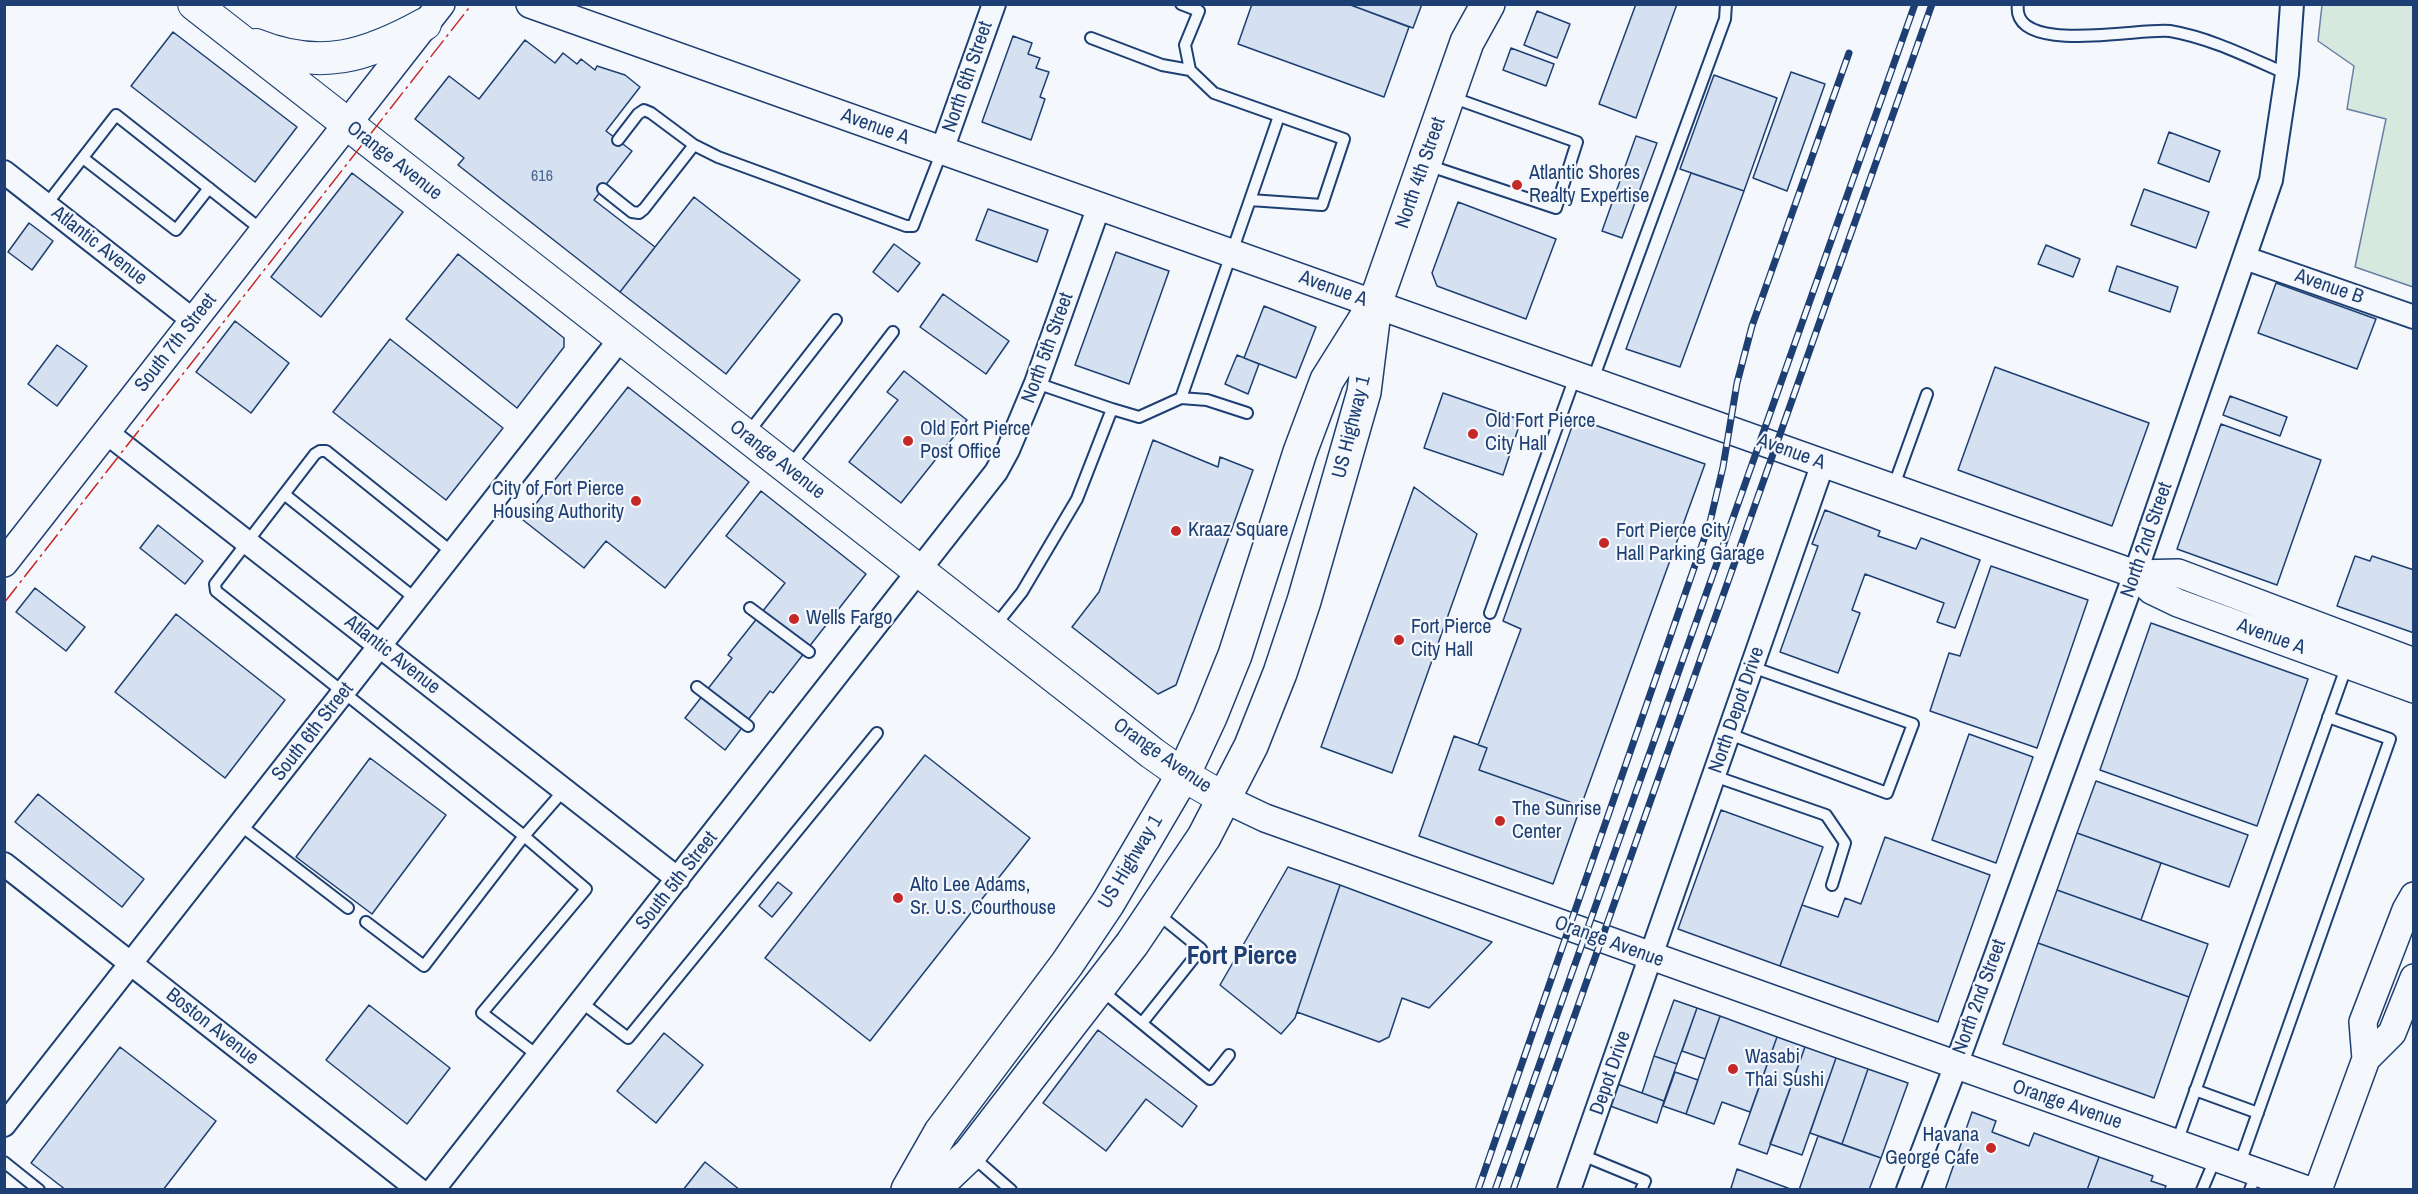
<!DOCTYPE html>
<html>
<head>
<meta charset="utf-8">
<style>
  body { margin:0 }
  #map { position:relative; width:2418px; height:1194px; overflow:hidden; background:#f4f7fb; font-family:"Archivo Narrow",sans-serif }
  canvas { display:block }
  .frame { position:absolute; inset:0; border:6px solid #1d3f73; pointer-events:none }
</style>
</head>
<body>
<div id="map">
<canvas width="2418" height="1194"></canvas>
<div class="frame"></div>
</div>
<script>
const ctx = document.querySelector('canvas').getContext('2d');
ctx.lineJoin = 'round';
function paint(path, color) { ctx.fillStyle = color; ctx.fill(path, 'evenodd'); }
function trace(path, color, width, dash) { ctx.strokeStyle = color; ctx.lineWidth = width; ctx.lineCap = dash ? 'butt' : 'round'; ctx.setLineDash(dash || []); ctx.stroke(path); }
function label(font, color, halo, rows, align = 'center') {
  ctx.font = font + ' "Archivo Narrow",sans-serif'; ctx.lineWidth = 4.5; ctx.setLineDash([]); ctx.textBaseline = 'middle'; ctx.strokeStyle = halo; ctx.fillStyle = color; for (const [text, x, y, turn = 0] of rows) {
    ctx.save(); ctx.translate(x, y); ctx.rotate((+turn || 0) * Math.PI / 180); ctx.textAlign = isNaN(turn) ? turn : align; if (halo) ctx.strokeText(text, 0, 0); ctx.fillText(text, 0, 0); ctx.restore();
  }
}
const green = new Path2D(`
  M2322 5H2413V287L2355 267 2386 119 2347 109 2354 66 2318 41Z`);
paint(green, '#d7e8df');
trace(green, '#687fa3', 1.5);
const building = new Path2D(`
  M1252 4H1348L1409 27 1384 97 1238 44Z
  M1348 4H1422L1413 28Z
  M1636 4H1677L1636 118 1599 104Z
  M1537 11 1570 24 1557 58 1524 45Z
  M173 32 297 127 255 182 131 86Z
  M1013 36 1032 43 1028 54 1040 58 1036 68 1049 72 1040 97 1045 99 1031 140 982 122Z
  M525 40 555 63 563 53 577 64 581 59 595 70 597 66 625 75 640 87 606 131 632 151 594 200 655 247 620 292 458 165 464 158 415 119 449 76 479 99Z
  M1511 48 1554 64 1546 86 1503 70Z
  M1791 72 1825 84 1787 191 1753 178Z
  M1714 75 1777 98 1744 191 1680 169Z
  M2169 132 2220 151 2209 182 2158 163Z
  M1636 136 1657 143 1622 238 1602 231Z
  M352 173 403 212 321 317 271 277Z
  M1691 173 1744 191 1680 367 1626 349Z
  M2144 189 2209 212 2196 248 2131 225Z
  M694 197 800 280 726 374 620 292Z
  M1458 202 1556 239 1526 319 1437 286 1432 273Z
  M988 209 1048 230 1037 262 976 240Z
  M29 223 53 241 32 270 8 252Z
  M894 244 920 263 898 292 873 272Z
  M2046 245 2080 259 2073 277 2038 264Z
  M1116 252 1169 271 1129 384 1075 365Z
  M458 254 564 338V347L517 408 406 319Z
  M2117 266 2178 287 2170 312 2109 291Z
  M2276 283 2376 319 2357 369 2258 333Z
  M943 294 1009 341 986 374 920 327Z
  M1264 306 1316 327 1296 378 1244 358Z
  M235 321 289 363 251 413 196 372Z
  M390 339 503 428 446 500 333 412Z
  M57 345 87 366 57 406 28 384Z
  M1237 355 1259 364 1248 394 1225 384Z
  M1995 367 2149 423 2112 526 1958 470Z
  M904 371 967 420 901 503 849 462 898 400 887 392Z
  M628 387 749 482 665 588 606 541 584 568 523 520Z
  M1443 393 1521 420 1503 475 1424 448Z
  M2230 396 2287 417 2280 436 2223 415Z
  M1575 418 1705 464 1581 806 1479 770 1487 748 1478 745 1521 629 1503 621Z
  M2221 424 2321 460 2277 585 2177 549Z
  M1153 440 1218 467 1220 457 1253 470 1176 685 1158 694 1072 627 1099 592Z
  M1414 487 1477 534 1392 773 1321 747Z
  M761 491 866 574 773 693 770 691 725 750 685 718 732 658 728 655 785 583 726 536Z
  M1825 510 1880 531 1878 536 1916 549 1921 538 1980 560 1955 628 1937 622 1944 603 1865 574 1852 610 1860 613 1838 673 1780 652 1818 546 1812 544Z
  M158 525 203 561 185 584 140 548Z
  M2355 556 2370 561 2372 556 2414 570V633L2337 606Z
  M1991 566 2088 600 2037 748 1930 711 1949 653 1960 656Z
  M35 588 85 627 66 651 16 612Z
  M176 614 285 700 225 778 115 692Z
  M2151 623 2308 679 2257 826 2100 770Z
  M1969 734 2033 757 1996 863 1932 840Z
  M1454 736 1487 748 1479 770 1581 806 1553 884 1419 836Z
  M925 755 1030 838 870 1041 765 958Z
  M370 758 446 815 372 914 296 857Z
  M2096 781 2248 835 2229 887 2077 833Z
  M38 794 144 879 122 907 15 822Z
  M1721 810 1823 847 1780 966 1678 929Z
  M2077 833 2161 863 2141 920 2057 890Z
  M1885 837 1990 875 1938 1022 1780 966 1802 905 1838 917 1845 898 1861 904Z
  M1288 867 1340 885 1295 1018 1281 1034 1220 985Z
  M778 882 792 893 772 917 759 906Z
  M1340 885 1492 942 1429 1008 1402 998 1389 1037 1379 1042 1297 1012Z
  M2057 890 2208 944 2189 997 2038 943Z
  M2038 943 2189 997 2154 1098 2003 1044Z
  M1674 1000 1697 1008 1677 1064 1654 1056Z
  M369 1005 450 1068 407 1124 326 1060Z
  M1697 1008 1720 1016 1705 1059 1682 1051Z
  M1720 1016 1777 1037 1750 1112 1722 1102 1714 1124 1686 1114Z
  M1098 1030 1197 1106 1182 1127 1146 1099 1106 1151 1043 1103Z
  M664 1033 703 1065 656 1123 617 1091Z
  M1777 1037 1805 1047 1767 1154 1739 1144Z
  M120 1047 216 1121 163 1190H66L31 1163Z
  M1805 1047 1836 1058 1802 1155 1770 1144Z
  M1654 1056 1677 1064 1664 1101 1642 1093Z
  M1836 1058 1868 1069 1842 1144 1810 1133Z
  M1868 1069 1908 1083 1881 1158 1842 1144Z
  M1675 1072 1698 1080 1686 1114 1663 1106Z
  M1609 1081 1664 1101 1657 1123 1602 1103Z
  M1972 1112 1996 1121 1992 1132 2029 1146 2034 1133 2099 1157 2087 1190H1945Z
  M1818 1136 1881 1158 1869 1190H1799Z
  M2099 1157 2153 1176 2151 1181 2166 1186 2164 1190H2087Z
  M705 1162 740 1190H683Z
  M1737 1169 1793 1190H1735L1731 1188Z`);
paint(building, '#d5e0f0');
trace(building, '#1d3f73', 1.5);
const service = new Path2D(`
  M2018 4C2010 57 2143 27 2170 31 2211 38 2250 58 2287 74
  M1091 38 1162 65 1190 70
  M618 140 638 114 644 110 651 113 694 145 718 157 906 226H913L942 151
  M83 158 176 230 209 188
  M1427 165 1556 208 1577 142 1451 97
  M603 189 632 212 639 213 644 209 694 145
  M1250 200 1279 116
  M46 205 116 115 263 231
  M1592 382 1725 19 1726 4
  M1181 398 1207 400 1247 413
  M1112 409 1139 417 1181 398 1250 200 1322 205 1344 139 1214 93 1190 70 1185 45 1199 11 1181 4
  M748 433 836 320
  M790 466 893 332
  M1893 488 1927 394
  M284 494 417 600
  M453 553 326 451H320L315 454 215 584 216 591 524 836 586 889 482 1013 537 1055
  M750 608 809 652
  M1490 613 1575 377
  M995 626 1022 592 1077 499 1112 409 1036 383
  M697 687 748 726
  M1729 734 1887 793 1913 724 1752 667
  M1714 776 1826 815 1845 843 1832 885
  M240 825 348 908
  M366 922 424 966 524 836 564 790
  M1101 990 1210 1079 1229 1055
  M581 1002 628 1038 877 733
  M1142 1023 1201 949 1158 914
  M2195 1090 2258 1113
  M2177 1142 2347 665
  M1582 1155 1645 1181 1641 1190
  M973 1157 1011 1190
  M4 1162 39 1190
  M2239 1166 2390 739 2328 717
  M2202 1190 2216 1157
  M2250 1190 2257 1172`);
const minor = new Path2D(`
  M942 150 994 4
  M4 172 194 321
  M2245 258 2414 317
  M106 432 678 879
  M4 864 419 1190
  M4 1125 621 338
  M433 1190 996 472 1008 450 1036 383 1099 206
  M1569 1190 1823 463
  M1908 1190 1956 1065 2135 574 2271 180 2287 74 2292 4`);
const tertiary = new Path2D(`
  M530 4 2135 574 2178 573 2414 662
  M4 563 441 4
  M2135 574 2151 590 2178 603 2414 689
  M1225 799 1265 818 2307 1190
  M2366 1059 2392 1033 2414 978
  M2318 1190 2366 1059 2363 1022 2406 910 2414 896`);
const secondary = new Path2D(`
  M194 4 1152 753 1183 775 1225 799
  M256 45C321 71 367 56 425 24`);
const primary = new Path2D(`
  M908 1190 941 1132 1067 964 1108 903 1183 775 1210 717 1235 655 1300 452 1327 380 1371 310
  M932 1190 970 1154 1132 944 1204 837 1251 746 1280 673 1304 601 1364 392 1375 304 1467 42 1488 4`);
trace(service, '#1d3f73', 14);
trace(minor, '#1d3f73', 26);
trace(tertiary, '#1d3f73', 30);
trace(secondary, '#1d3f73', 34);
trace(primary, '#1d3f73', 36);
trace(service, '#f4f7fb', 10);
trace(minor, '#f4f7fb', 22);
trace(tertiary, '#f4f7fb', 27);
trace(secondary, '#f4f7fb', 32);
trace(primary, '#f4f7fb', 33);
const rail = new Path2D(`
  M1478 1190 1710 522 1723 467 1737 383 1752 326 1849 53
  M1495 1190 1915 4
  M1513 1190 1932 4`);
trace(rail, '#1d3f73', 7);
trace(rail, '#f4f7fb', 4.5, [14]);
trace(new Path2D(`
  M4 603 472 4`), '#c62828', 1.5, [21, 4.5, 3, 4.5]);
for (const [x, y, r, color] of [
  [1517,185,6,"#c62828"],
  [1473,434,6,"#c62828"],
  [908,441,6,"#c62828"],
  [636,501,6,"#c62828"],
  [1176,531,6,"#c62828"],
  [1604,543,6,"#c62828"],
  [794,619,6,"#c62828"],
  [1399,640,6,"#c62828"],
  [1500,821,6,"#c62828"],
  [898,898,6,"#c62828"],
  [1733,1069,6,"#c62828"],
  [1991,1148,6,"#c62828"]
]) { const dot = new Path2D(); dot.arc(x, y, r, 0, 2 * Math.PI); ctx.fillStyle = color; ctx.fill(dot); trace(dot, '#f4f7fb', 2); }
label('16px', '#4b6792', null, [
  ["616",542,177]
]);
label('20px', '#1d3f73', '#f4f7fb', [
  ["North 6th Street",968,77,-71],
  ["Avenue A",875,127,20],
  ["Orange Avenue",394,161,38],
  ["North 4th Street",1421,173,-71],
  ["Atlantic Avenue",99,246,38],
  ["Avenue B",2329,287,19],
  ["Avenue A",1333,289,20],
  ["South 7th Street",176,343,-52],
  ["North 5th Street",1048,348,-70],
  ["US Highway 1",1352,427,-76],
  ["Avenue A",1791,452,20],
  ["Orange Avenue",777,460,38],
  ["North 2nd Street",2147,540,-71],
  ["Avenue A",2271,637,20],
  ["Atlantic Avenue",392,655,38],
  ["North Depot Drive",1737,710,-71],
  ["South 6th Street",313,732,-52],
  ["Orange Avenue",1162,756,35],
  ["US Highway 1",1131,862,-59],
  ["South 5th Street",677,881,-52],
  ["Orange Avenue",1609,942,20],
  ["North 2nd Street",1980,997,-70],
  ["Boston Avenue",212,1027,38],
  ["Depot Drive",1611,1073,-71],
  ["Orange Avenue",2067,1105,19]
]);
label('20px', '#1d3f73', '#f4f7fb', [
  ["Atlantic Shores",1529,174],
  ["Realty Expertise",1529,197],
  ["Old Fort Pierce",1485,422],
  ["City Hall",1485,445],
  ["Old Fort Pierce",920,430],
  ["Post Office",920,453],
  ["City of Fort Pierce",624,490,"right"],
  ["Housing Authority",624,513,"right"],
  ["Kraaz Square",1188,531],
  ["Fort Pierce City",1616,532],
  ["Hall Parking Garage",1616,555],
  ["Wells Fargo",806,619],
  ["Fort Pierce",1411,628],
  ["City Hall",1411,651],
  ["The Sunrise",1512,810],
  ["Center",1512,833],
  ["Alto Lee Adams,",910,886],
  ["Sr. U.S. Courthouse",910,909],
  ["Wasabi",1745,1058],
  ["Thai Sushi",1745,1081],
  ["Havana",1979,1136,"right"],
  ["George Cafe",1979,1159,"right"]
], 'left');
label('bold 26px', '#1d3f73', '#f4f7fb', [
  ["Fort Pierce",1242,957]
]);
</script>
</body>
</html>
